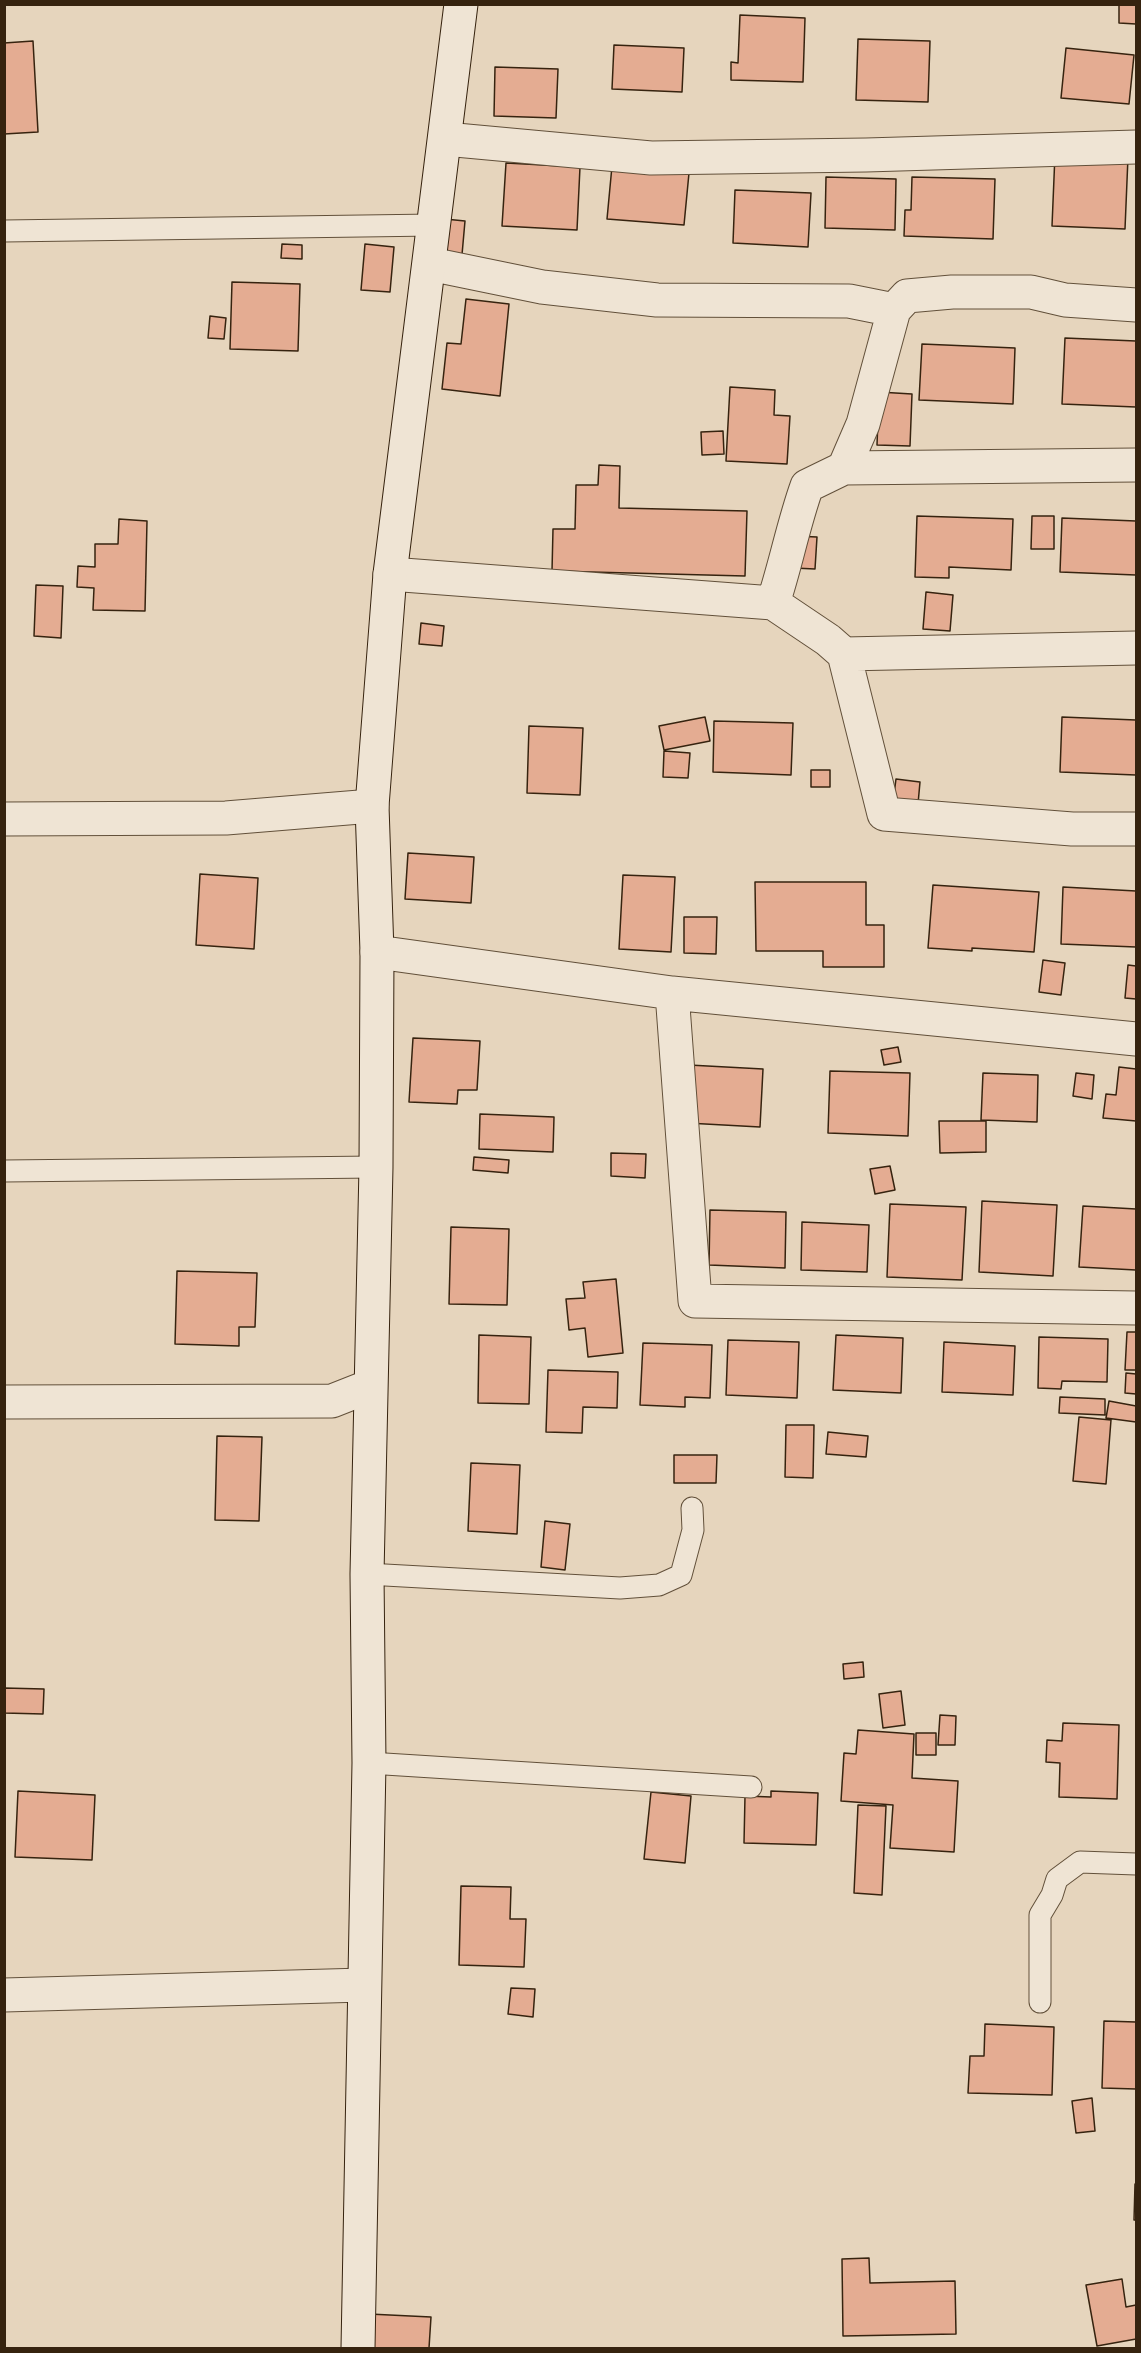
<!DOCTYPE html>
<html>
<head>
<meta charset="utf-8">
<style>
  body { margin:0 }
  #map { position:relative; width:1141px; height:2353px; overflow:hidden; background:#e6d5bd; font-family:"IM FELL English",serif }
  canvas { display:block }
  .frame { position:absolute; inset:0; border:6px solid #36230f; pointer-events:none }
</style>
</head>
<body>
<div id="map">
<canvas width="1141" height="2353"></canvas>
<div class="frame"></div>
</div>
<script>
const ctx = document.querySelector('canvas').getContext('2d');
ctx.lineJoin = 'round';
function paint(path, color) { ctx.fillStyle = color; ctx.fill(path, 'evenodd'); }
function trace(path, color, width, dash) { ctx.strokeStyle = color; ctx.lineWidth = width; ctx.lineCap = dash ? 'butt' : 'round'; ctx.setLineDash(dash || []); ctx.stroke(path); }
const building = new Path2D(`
  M1119 4H1136V24L1119 23Z
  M740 15 805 18 803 82 731 80V62L738 63Z
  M858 39 930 41 928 102 856 100Z
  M33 41 38 132 4 134V43Z
  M614 45 684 48 682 92 612 89Z
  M1066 48 1134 55 1129 104 1061 98Z
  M495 67 558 69 556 118 494 116Z
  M1055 154 1128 157 1125 229 1052 226Z
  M506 163 580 167 577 230 502 226Z
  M612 166 689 173 684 225 607 219Z
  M826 177 896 179 895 230 825 228Z
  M912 177 995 179 993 239 904 236 905 210H911Z
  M735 190 811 193 808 247 733 243Z
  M445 219 465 221 461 266 441 264Z
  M282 244 302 245V259L281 258Z
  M365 244 394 247 390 292 361 290Z
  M232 282 300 284 298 351 230 349Z
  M466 299 509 304 500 396 442 389 447 343 461 344Z
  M210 316 226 318 224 339 208 338Z
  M1065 338 1136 341V407L1062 404Z
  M922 344 1015 348 1013 404 919 400Z
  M730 387 775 390 774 415 790 416 787 464 726 461Z
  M879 392 912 394 910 446 877 445Z
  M723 431 724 454 702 455 701 432Z
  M599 465 620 466 619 508 747 511 745 576 552 571 553 529H575L576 485H598Z
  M917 516 1013 519 1011 570 949 567V578L915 577Z
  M1032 516H1054V549H1031Z
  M1062 518 1136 521V575L1060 572Z
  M119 519 147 521 145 611 93 610 94 588 77 587 78 566 95 567V544H118Z
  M795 536 817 537 815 569 794 568Z
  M36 585 63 586 61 638 34 636Z
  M926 592 953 595 950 631 923 629Z
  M421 623 444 626 442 646 419 644Z
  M705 717 710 741 664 750 659 726Z
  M1062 717 1136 720V775L1060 772Z
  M714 721 793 723 791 775 713 772Z
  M529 726 583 728 580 795 527 793Z
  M664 751 690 753 688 778 663 777Z
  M811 770H830V787H811Z
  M896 779 920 782 918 804 893 802Z
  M408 853 474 857 471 903 405 899Z
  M200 874 258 878 254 949 196 945Z
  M623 875 675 877 671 952 619 949Z
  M755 882H866V925H884V967H823V951H756Z
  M933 885 1039 892 1034 952 972 948V951L928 948Z
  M1063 887 1136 891V947L1061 944Z
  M684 917H717L716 954 684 953Z
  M1043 960 1065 963 1061 995 1039 992Z
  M1128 965 1136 966V999L1125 998Z
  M413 1038 480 1041 477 1090H458L457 1104 409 1102Z
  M898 1047 901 1062 884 1065 881 1050Z
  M689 1065 763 1069 760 1127 687 1123Z
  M1119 1067 1136 1069V1121L1103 1118 1106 1094 1116 1095Z
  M830 1071 910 1073 908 1136 828 1133Z
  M983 1073 1038 1075 1037 1122 981 1120Z
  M1076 1073 1094 1075 1092 1099 1073 1096Z
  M480 1114 554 1117 553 1152 479 1149Z
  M939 1121H986V1152L940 1153Z
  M611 1153 646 1154 645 1178 611 1176Z
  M474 1157 509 1160 508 1173 473 1170Z
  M890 1166 895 1190 875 1194 870 1169Z
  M982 1201 1057 1205 1053 1276 979 1272Z
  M890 1204 966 1207 962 1280 887 1277Z
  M1083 1206 1136 1209V1270L1079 1267Z
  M710 1210 786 1212 785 1268 709 1265Z
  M802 1222 869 1225 867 1272 801 1270Z
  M451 1227 509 1229 507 1305 449 1304Z
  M177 1271 257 1273 255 1327H239V1346L175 1344Z
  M616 1279 623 1353 588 1357 585 1328 569 1330 566 1299 585 1298 583 1282Z
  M1127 1332H1136V1370H1125Z
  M479 1335 531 1337 529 1404 478 1403Z
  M836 1335 903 1338 901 1393 833 1390Z
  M1039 1337 1108 1339 1107 1382 1062 1381 1061 1389 1038 1388Z
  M728 1340 799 1342 797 1398 726 1395Z
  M944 1342 1015 1346 1013 1395 942 1392Z
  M643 1343 712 1345 710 1398 685 1397V1407L640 1405Z
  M548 1370 618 1372 617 1408 583 1407 582 1433 546 1432Z
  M1126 1373 1136 1374V1394L1125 1393Z
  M1060 1397 1105 1399V1415L1059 1413Z
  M1109 1401 1136 1406V1422L1106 1418Z
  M1079 1417 1111 1420 1106 1484 1073 1481Z
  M786 1425H814L813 1478 785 1477Z
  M828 1432 868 1436 866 1457 826 1454Z
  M217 1436 262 1437 259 1521 215 1520Z
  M674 1455H717L716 1483H674Z
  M471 1463 520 1465 517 1534 468 1531Z
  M545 1521 570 1524 565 1570 541 1567Z
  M863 1662 864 1677 844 1679 843 1664Z
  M4 1688 44 1689 43 1714 4 1713Z
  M901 1691 905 1725 883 1728 879 1694Z
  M940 1715 956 1716 955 1745H938Z
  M1063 1723 1119 1725 1117 1799 1059 1797 1060 1763 1046 1762 1047 1740 1062 1741Z
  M858 1730 914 1734 912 1778 958 1781 954 1852 890 1848 893 1805 841 1801 844 1753 856 1754Z
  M916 1733H936V1755H916Z
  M18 1791 95 1795 92 1860 15 1857Z
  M771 1791 818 1793 816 1845 744 1843 745 1796 771 1797Z
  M651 1792 691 1796 685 1863 644 1859Z
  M858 1805 886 1806 882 1895 854 1893Z
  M461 1886 511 1887 510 1919H526L524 1967 459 1965Z
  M511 1988 535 1989 533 2017 508 2014Z
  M1104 2021 1136 2022V2089L1102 2088Z
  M985 2024 1054 2027 1052 2095 968 2093 970 2056H984Z
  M1092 2098 1095 2131 1076 2133 1072 2101Z
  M1135 2184H1136V2220H1134Z
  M869 2258 870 2283 955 2281 956 2334 843 2336 842 2259Z
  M1122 2279 1126 2307 1136 2305V2339L1097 2346 1086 2285Z
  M369 2314 431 2317 429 2348H368Z`);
paint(building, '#e4ac92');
trace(building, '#36230f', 1.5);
const lane = new Path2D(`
  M4 231 434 225
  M4 1171 376 1167
  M367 1574 620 1588 659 1585 681 1575 693 1530 692 1508
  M369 1763 751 1787
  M1040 2002V1915L1052 1895 1057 1879 1080 1862 1136 1864`);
const street = new Path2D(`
  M445 139 651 158 866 155 1136 147
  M430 264 542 287 657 300 849 301 894 310
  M844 468 863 424 894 310 907 296 952 292H1031L1065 300 1136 305
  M390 574 773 603 828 640 844 654 884 814 1072 829H1136
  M773 603C786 564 793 525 807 486L844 468 1136 465
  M844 654 1136 648
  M4 819 226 818 372 806
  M377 952 672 993 1136 1039
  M672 993 695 1301 1136 1308
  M4 1402 332 1401 370 1386
  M4 1995 364 1985`);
const secondary = new Path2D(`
  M358 2348 369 1763 367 1574 376 1167 377 952 372 806 390 574 461 4`);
trace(lane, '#62503a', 23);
trace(street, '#62503a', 35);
trace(secondary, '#36230f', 35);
trace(lane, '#efe4d4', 21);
trace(street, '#efe4d4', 33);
trace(secondary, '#efe4d4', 33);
</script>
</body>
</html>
